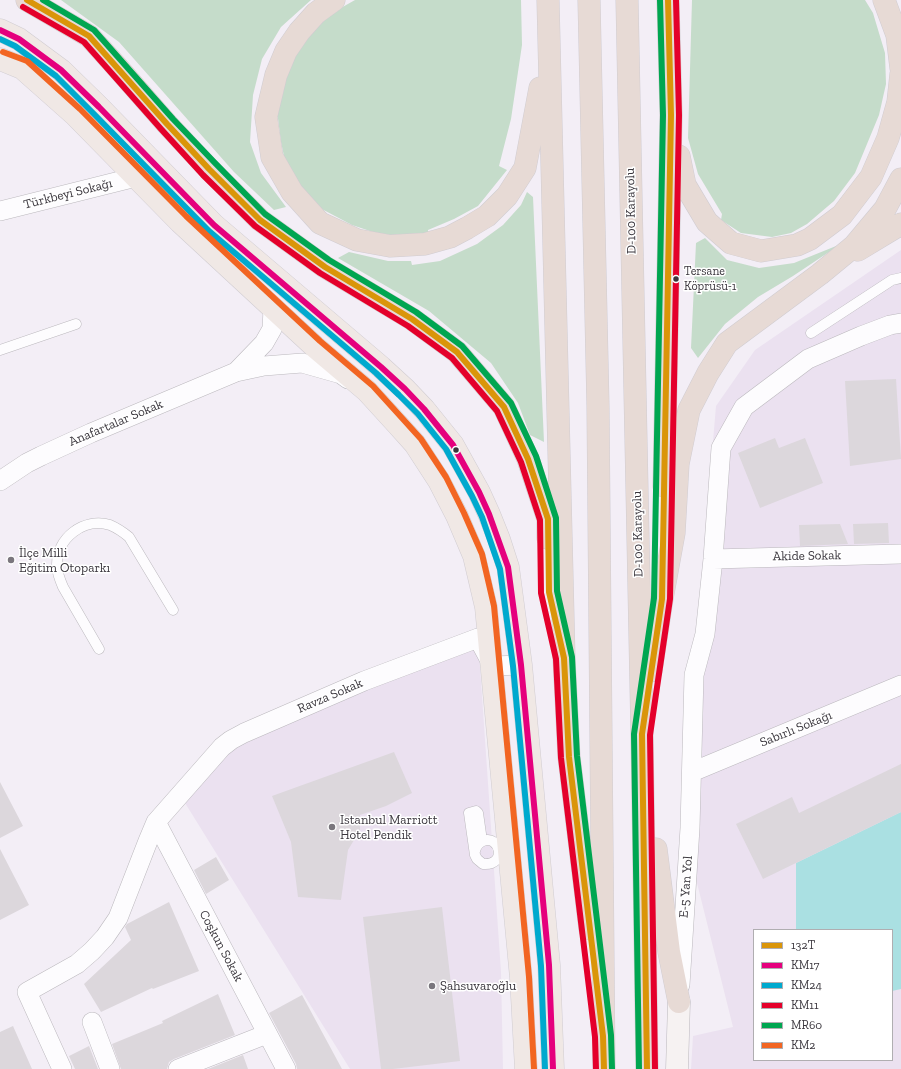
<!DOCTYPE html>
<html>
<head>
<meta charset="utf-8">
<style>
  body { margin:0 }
  #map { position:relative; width:901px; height:1069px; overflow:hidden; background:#f3eef6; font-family:"Zilla Slab",serif }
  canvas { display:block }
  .legend { position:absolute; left:753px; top:929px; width:140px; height:132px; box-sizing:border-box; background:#fff; border:1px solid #b0aeb1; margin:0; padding:5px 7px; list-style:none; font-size:12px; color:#39353c }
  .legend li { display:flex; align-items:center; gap:8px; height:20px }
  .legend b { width:20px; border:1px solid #b0aeb1 }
</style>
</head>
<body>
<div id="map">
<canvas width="901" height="1069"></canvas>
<ul class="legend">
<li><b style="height:5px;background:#da9509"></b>132T</li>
<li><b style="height:5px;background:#e5007d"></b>KM17</li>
<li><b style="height:5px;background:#00a9ce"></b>KM24</li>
<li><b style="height:5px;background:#e4002b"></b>KM11</li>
<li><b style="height:5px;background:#00a651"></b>MR60</li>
<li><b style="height:5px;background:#f26522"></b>KM2</li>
</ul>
</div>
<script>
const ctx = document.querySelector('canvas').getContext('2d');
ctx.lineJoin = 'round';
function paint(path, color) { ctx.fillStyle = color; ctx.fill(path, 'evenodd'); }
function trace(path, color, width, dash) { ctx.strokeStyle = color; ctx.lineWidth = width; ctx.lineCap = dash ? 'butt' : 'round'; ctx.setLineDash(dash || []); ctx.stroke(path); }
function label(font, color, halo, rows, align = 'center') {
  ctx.font = font + ' "Zilla Slab",serif'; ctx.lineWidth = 3; ctx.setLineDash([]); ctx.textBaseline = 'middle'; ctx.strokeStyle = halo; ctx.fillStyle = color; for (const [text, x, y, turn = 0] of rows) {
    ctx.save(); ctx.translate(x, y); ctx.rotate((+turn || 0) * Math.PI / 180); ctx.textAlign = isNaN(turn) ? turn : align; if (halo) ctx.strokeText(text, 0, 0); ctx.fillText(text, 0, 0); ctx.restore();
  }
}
paint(new Path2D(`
  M901 250V1069H691L693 1036 733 1027 681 819 716 406 755 350ZM754 930H892V1060H754Z
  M478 638 501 972 503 1069H350L177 790 224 735Z`), '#ebe1f0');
paint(new Path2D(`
  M61 0H311L281 27 262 59 253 95 250 142 261 173 286 207 274 210 234 172 119 42Z
  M355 0H521L522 45 511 119 499 166 507 170 478 206 454 219 428 230V233L388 237 352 225 318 207 294 179 285 161 281 142 277 111 283 74 299 45 332 13Z
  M692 0H865L873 13 885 53 886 84 879 115 855 173 834 201 807 224 791 233 772 237 741 233 721 220 722 214 698 174 688 138Z
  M527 192 533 197 544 442 530 435 518 403 491 363 429 311 338 258 349 252 388 261H411L412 265 440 261 477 244 503 225 521 205Z
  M705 238 727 260 759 268 794 263 841 244 793 276 758 297 725 324 698 358 691 348 696 243Z`), '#c5dcca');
paint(new Path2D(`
  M901 812V989L892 991V930H796V863Z`), '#aae0e2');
paint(new Path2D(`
  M896 379 901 459 850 466 845 381Z
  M775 438 779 448 805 438 823 483 760 508 738 453Z
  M888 523 889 543 854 544 853 524Z
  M840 524 848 544 800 546 799 525Z
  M394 752 412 793 386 806 360 815V830L348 850 341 900 298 897 291 842 272 796Z
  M901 764V812L763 879 736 824 792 797 799 813Z
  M0 782 23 826 0 838Z
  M0 849 29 905 0 920Z
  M216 857 229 880 206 894 194 870Z
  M169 902 199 971 153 989 152 988 101 1012 84 984 131 940 125 927 127 924Z
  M442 907 460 1061 393 1069H381L363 917Z
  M218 994 235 1035 174 1059 169 1062 167 1069H121L112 1044 163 1023 162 1021Z
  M302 995 342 1069H297L296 1064 269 1013Z
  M13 1026 32 1069H0V1032Z
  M89 1046 98 1069H75L69 1056Z
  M243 1055 248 1069H208Z`), '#dcd7dc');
const lane = new Path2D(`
  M811 333 892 280 901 278
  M0 350 76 324
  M99 649 63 587C60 580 57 573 57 566 56 538 84 517 110 525 117 528 123 532 129 537L173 610
  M475 851C476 846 478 843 483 841 500 834 508 866 483 864L477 859 475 855 469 813 476 811 478 813 482 841`);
const street = new Path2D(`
  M0 211 136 177
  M236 372 264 343 272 329 273 309
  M0 481 27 463 41 456 91 433 236 372 264 366 302 363 341 374 348 379
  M713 559 901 554
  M692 772 901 685
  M156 822 286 1069
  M680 985 690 828 694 675 705 634 713 559 721 448 744 407 808 359 861 336 890 325 901 323
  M92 1022 110 1069
  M62 1069 27 992 77 964 92 951 105 937 118 918 148 841 156 822 222 747 231 740 244 733 364 681 478 638 493 666 521 665
  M178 1069 267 1034`);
const secondary = new Path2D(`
  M677 1069 679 1002`);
const primary = new Path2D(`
  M0 30 19 39 61 70 99 107 214 225 381 367 405 389 424 409 453 445 479 492 489 514 499 539 508 567 521 665 549 965 553 1069
  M0 59 22 68 75 115 180 222 315 347 367 391 398 425 415 444 439 481 457 516 474 556 486 607 521 978 526 1069`);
const highway = new Path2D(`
  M27 0 89 36 118 68 167 124 209 169 260 220 325 267 412 319 457 352 504 407 528 459 548 519V538
  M334 0 316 13 299 32 286 51 276 75 266 117 272 157 292 192 320 223 357 240 390 246 425 244 450 237 467 228 487 216 507 196 525 168 540 88
  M548 0 564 658 569 757 590 929
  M589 0 598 406 604 1069
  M627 0 642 734 647 1069
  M884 0 897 35 901 68
  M679 156 685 185 707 222 731 243 761 251 797 245 810 239 842 215 871 177 888 138 898 102 901 74
  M858 250 901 224
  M664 486 671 115 668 0
  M651 671 662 599 674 533 678 464 689 410 708 373 727 343 820 274 854 246 885 209 901 179
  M656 849 669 952 679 1002`);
trace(lane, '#bbb8bd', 11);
trace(street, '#bbb8bd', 20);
trace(secondary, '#bbb8bd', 23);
trace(primary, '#d0ccd1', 23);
trace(highway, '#d0ccd1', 23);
trace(lane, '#fdfcfe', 10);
trace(street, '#fdfcfe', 19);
trace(secondary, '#f6f2f2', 22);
trace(primary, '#f0e8e5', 22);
trace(highway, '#e7dad5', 22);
trace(new Path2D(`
  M27 0 89 36 167 124 209 169 260 220 325 267 412 319 457 352 504 407 528 459 548 519 549 592 564 658 569 757 603 1036 604 1069
  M647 1069 642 734 662 599 671 115 668 0`), '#da9509', 6);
trace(new Path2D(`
  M0 30 19 39 61 70 99 107 214 225 381 367 405 389 424 409 453 445 479 492 489 514 508 567 521 665 549 965 553 1069`), '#e5007d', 6);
trace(new Path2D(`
  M0 39 15 46 56 76 93 113 209 231 376 373 399 395 418 414 446 449 472 496 482 517 500 569 513 666 541 966 545 1069`), '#00a9ce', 6);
trace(new Path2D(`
  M23 7 84 42 161 129 203 175 255 226 320 273 408 326 452 358 497 411 521 462 540 520 541 593 556 659 561 758 595 1037 596 1069
  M655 1069 650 735 670 599 679 115 676 0`), '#e4002b', 6);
trace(new Path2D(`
  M43 0 94 30 173 119 215 163 265 214 329 260 416 312 462 346 511 403 536 456 556 518 557 591 572 657 577 756 611 1035 612 1069
  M639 1069 634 734 654 598 663 115 660 0`), '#00a651', 6);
trace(new Path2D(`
  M3 52 27 61 80 109 186 216 320 341 373 386 421 439 446 477 464 513 482 554 494 606 529 977 534 1069`), '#f26522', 6);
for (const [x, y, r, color] of [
  [676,279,3.5,"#39353c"],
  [456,450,3.5,"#39353c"],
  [11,560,4,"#7a767d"],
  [332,827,4,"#7a767d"],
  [432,986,4,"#7a767d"]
]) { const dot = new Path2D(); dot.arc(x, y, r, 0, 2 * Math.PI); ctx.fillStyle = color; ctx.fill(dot); trace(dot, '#fff', 1.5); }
label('12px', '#39353c', '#fff', [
  ["Tersane",684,272],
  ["Köprüsü-1",684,287]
], 'left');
label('13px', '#39353c', '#fff', [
  ["Türkbeyi Sokağı",68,194,-14],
  ["D-100 Karayolu",631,211,-91],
  ["Anafartalar Sokak",116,423,-23],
  ["D-100 Karayolu",638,534,-91],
  ["Akide Sokak",807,556,-1],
  ["Ravza Sokak",330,696,-23],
  ["Sabırlı Sokağı",796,729,-22],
  ["E-5 Yan Yol",686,887,-86],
  ["Coşkun Sokak",221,946,62]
]);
label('13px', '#39353c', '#fff', [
  ["İlçe Milli",19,553],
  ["Eğitim Otoparkı",19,568],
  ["Istanbul Marriott",340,820],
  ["Hotel Pendik",340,835],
  ["Şahsuvaroğlu",440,986]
], 'left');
</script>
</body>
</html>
